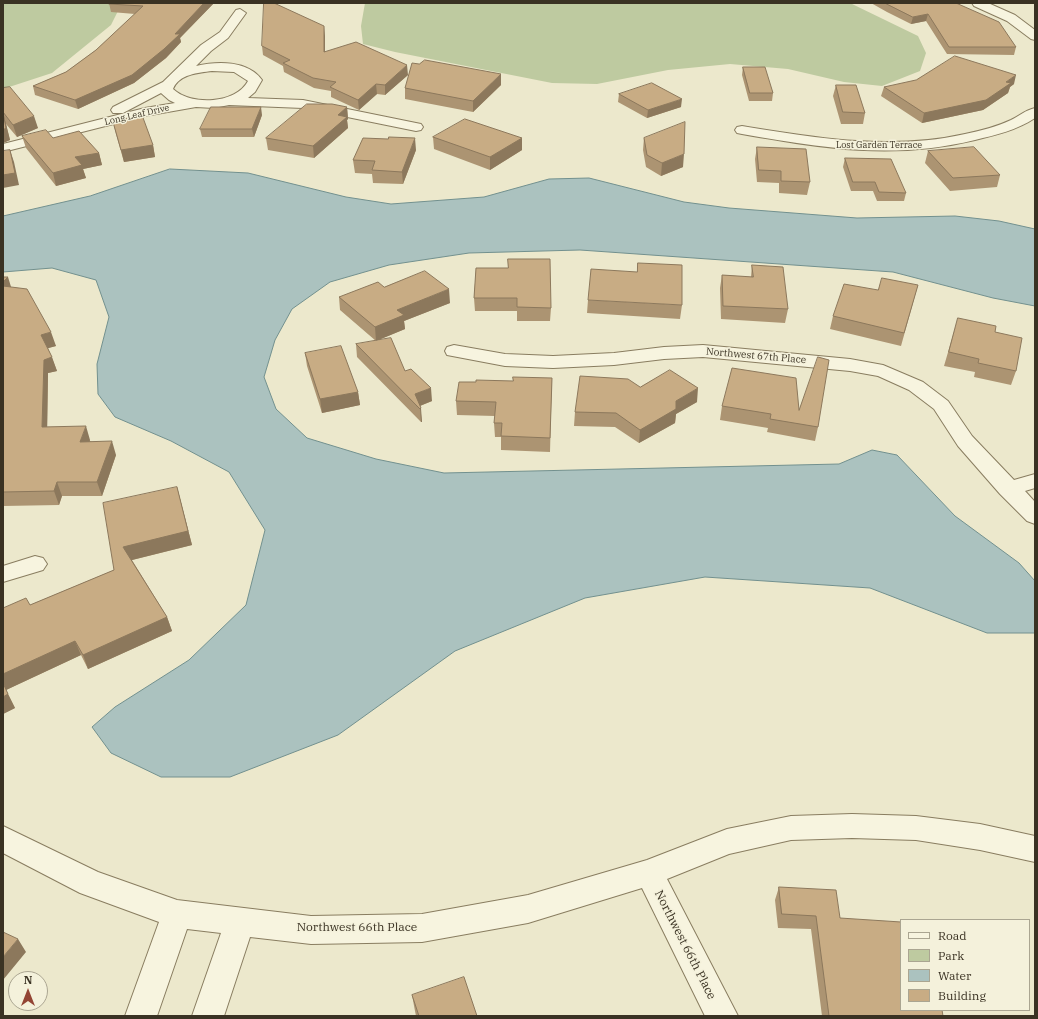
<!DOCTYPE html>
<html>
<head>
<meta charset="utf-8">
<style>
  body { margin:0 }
  #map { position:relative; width:1038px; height:1019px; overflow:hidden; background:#ece8cc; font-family:"IBM Plex Serif",serif }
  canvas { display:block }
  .frame { position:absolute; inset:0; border:4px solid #3a3223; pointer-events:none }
  .legend { position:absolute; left:900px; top:919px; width:130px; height:92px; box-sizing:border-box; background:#f4f1db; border:1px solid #aaa591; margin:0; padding:5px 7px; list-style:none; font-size:12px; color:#3a3223 }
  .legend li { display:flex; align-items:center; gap:8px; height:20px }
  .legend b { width:20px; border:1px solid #aaa591 }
  .north { position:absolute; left:8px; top:971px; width:40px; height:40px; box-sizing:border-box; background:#f4f1db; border:1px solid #aaa591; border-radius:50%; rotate:0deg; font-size:11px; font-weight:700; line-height:16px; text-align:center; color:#3a3223 }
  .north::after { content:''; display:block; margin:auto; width:14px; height:18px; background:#934534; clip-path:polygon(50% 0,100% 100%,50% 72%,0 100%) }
</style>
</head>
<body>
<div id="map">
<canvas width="1038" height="1019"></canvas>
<div class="frame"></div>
<ul class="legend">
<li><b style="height:5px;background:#f7f4df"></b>Road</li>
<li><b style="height:11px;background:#becaa0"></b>Park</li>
<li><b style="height:11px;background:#abc2bf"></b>Water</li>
<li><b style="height:11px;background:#c8ac84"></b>Building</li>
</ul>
<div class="north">N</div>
</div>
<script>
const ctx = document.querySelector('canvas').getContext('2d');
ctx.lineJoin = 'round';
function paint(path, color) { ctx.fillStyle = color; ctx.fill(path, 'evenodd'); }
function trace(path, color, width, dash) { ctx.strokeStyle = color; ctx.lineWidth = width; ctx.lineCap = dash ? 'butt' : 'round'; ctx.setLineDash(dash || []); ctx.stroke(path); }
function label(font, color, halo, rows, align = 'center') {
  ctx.font = font + ' "IBM Plex Serif",serif'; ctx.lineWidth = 3; ctx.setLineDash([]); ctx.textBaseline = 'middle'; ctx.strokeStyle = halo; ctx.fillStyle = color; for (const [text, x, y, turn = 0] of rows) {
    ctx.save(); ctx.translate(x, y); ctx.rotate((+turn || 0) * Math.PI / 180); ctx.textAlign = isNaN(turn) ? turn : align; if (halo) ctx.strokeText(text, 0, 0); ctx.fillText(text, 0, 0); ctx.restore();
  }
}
paint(new Path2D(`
  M3 3H122L111 25 52 73 3 89Z
  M365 3H850L918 36 926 53 920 71 882 86 844 82 788 69 730 64 668 70 597 84 552 83 395 52 363 44 361 26Z`), '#becaa0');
const water = new Path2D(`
  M170 169 248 173 346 197 391 204 484 197 549 179 589 178 684 202 729 208 857 218 955 216 999 221 1035 229V306L993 298 893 272 580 250 469 253 389 265 330 282 292 309 275 340 264 377 276 409 307 438 376 459 444 473 839 464 872 450 897 455 955 516 1019 563 1035 581V633H987L870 588 705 577 585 598 455 651 338 735 230 777H161L111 753 92 727 115 707 189 660 246 605 265 530 229 472 171 441 115 417 98 394 97 364 109 317 96 280 52 268 3 272V216L90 196Z`);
paint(water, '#abc2bf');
trace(water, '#72908e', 1);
const street = new Path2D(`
  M972 3H988L1015 15 1035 30V40L1031 39 1007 21 974 6Z
  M240 9 246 13 228 38 211 51 196 66C217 61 248 60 262 80L255 92 248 98 303 100 416 123 421 124 423 127 421 130 416 131 303 108 229 105 214 108 196 107 145 116 3 152V144L145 108 175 103 169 100 161 93 123 113H113L111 110 113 107 163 82 201 45 220 32 236 10ZM212 71 234 72 248 81C236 104 191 106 173 89 179 74 198 73 212 71Z
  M1035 108V118C1017 130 996 135 975 140 893 160 823 148 742 134L737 133 735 130 737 127 742 126C816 138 890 151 965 134 980 131 996 127 1011 120 1019 116 1026 110 1035 108Z
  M454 345 505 354 553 356 614 353 664 347 703 345 850 359 883 365 923 382 948 401 972 436 1014 480 1035 474V488L1025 491 1035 502V524L1027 521 1000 494 958 446 934 409 909 390 878 376 850 371 703 357 664 359 614 365 553 368 505 366 447 355 445 351 447 347Z
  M35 556 43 558 47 564 43 570 3 582V566Z
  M852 814 916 816 980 824 1035 836V862L980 850 916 840 852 838 791 840 729 854 667 879 738 1016H705L642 888 528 923 422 942 311 944 250 937 224 1016H192L221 933 187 929 157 1016H125L159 922 80 893 3 853V826L98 872 177 900 311 916 422 914 528 895 647 860 727 829 791 816Z`);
trace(street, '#897d60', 2);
paint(street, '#f7f4df');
paint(new Path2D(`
  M109 3H214L180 38 181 42 166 58 134 83 78 109 35 95 33 86 66 72 96 50 135 14 111 12Z
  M871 3H956L1016 47 1014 55 947 54 926 21 911 24 887 12Z
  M325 36V52L408 75 385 95 377 94 359 110 331 97V91L314 88 284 72 283 66 263 55 262 46Z
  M419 64 501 85 473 112 405 99V88Z
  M743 67 773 93 772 101H749L742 75Z
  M1014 84 1010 87 1008 93 983 110 922 123 881 96 884 87Z
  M836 85 865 113 863 124H841L833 96Z
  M3 88 38 128 17 137 6 124 10 140 3 143Z
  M619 94 681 107 647 118 618 102Z
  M347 107 348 119 347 120 348 128 314 158 268 150 266 138Z
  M262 115 254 137H202L200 129Z
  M113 122 153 145 155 157 124 162 116 134Z
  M22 136 53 138 99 153 102 165 83 169 86 178 56 186 26 148Z
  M433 137 522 138V150L490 170 434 149Z
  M644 138 683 167 661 176 646 167 643 150Z
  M757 147 810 182 807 195 779 193V183L757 182 755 159Z
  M416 150 403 184 373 183 372 174 355 173 353 160Z
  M928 151 1000 175 997 187 950 191 925 163Z
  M845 158 906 193 904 201H877L873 191H851L843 167Z
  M752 265 788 309 785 323 721 319 720 288 722 275 751 277Z
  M476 268 551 308 550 321H517V311H475L474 298Z
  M3 277 56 346 48 348 57 371 48 373 47 427 90 440V441L116 455 102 496H62L59 505 3 506Z
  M918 285 901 346 830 329 833 316 878 290Z
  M384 287 450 303 404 321 405 329 376 341 340 310 339 297Z
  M588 300 682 305 680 319 587 313Z
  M958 318 995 332 1016 371 1011 385 974 377 975 372 944 366Z
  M356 344 405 371 432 401 420 406 422 422H421L357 357Z
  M305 353 358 392 360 405 322 413 307 366Z
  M552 378 550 452 501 450V437H495L494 423 495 416 457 415 456 401 476 382 513 381Z
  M640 387 697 402 676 414 675 423 639 443 615 427 574 426 575 412Z
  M722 406 799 410 818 427 815 441 767 432 768 428 720 420Z
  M177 487 192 545 132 560 167 617 172 631 88 669 81 655 6 690 15 708 3 714V608L30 605 114 570Z
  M779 887 840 918 943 1016H822L811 929 778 928 775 900Z
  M412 995 477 1016H416L415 1011Z`), '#ac9472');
paint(new Path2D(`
  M204 3H214L180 38 181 42 166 58 134 83 78 109 75 100 175 34Z
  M928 14 926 21 911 24 913 17Z
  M324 26 325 36V62L324 52Z
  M407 65 408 75 385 95V85Z
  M501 74V85L473 112V101Z
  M1016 75 1014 84 1010 87 1008 93 983 110 922 123 924 113 1006 82Z
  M376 84 377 94 359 110 358 100Z
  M682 99 681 107 647 118 648 110Z
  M261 107 262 115 254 137 252 129Z
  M347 107 348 119 347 120 348 128 314 158 313 146 338 115Z
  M3 113 6 124 10 140 3 143Z
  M34 116 38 128 17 137 13 125Z
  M415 138 416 150 403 184 402 172Z
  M522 138V150L490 170V157Z
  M153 145 155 157 124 162 121 150Z
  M10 150 14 162 19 185 3 188V175Z
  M99 153 102 165 83 169 86 178 56 186 53 173 75 157Z
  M684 154 683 167 661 176 662 163Z
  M8 277 12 290 3 294V282Z
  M449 289 450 303 404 321 405 329 376 341 375 327 397 310Z
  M51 332 56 346 45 349 41 335Z
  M52 357 57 371 48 373 47 440 42 427 44 360Z
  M431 388 432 401 417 407 415 394Z
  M698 388 697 402 676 414 675 423 639 443 640 430 676 401Z
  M358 392 360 405 322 413 320 399Z
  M421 408 422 422H421L420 409Z
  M86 426 90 440 84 455 80 442Z
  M112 441 116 455 102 496 97 482Z
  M57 482 62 496 59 505 54 491Z
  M177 487 192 545 128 561 123 547Z
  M167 617 172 631 88 669 83 655Z
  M75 641 81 655 6 690 3 683V674Z
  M8 694 15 708 3 714V697Z
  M18 939 26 952 3 980V957Z`), '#8c785c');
const building = new Path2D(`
  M109 3H204L175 34H180L164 49 132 75 75 100 33 86 66 72 96 50 143 6 109 4Z
  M264 3H274L324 26V52L356 42 407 65 385 85 376 84 358 100 330 87 336 82 313 78 283 63 290 60 262 46Z
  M885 3H956L999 22 1016 47H949L928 14 913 17Z
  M955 56 1016 75 1006 82 1011 83 986 100 924 113 884 87 916 80Z
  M425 60 501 74 473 101 405 88 412 63 419 64Z
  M743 67H765L773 93H750Z
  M652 83 682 99 648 110 619 94Z
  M836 85H856L865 113 843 112Z
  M10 87 34 116 13 125 3 112V88Z
  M307 104H332L347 107 338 115 347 117 313 146 266 138Z
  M211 107H261L252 129H200Z
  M3 113 6 128 3 130Z
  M142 115 153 145 121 150 113 122Z
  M465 119 522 138 490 157 433 137Z
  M685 122 684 154 662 163 647 155 644 138Z
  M46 130 53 138 79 131 99 153 75 157 82 165 53 173 22 136Z
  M389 137 415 138 402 172 372 170 375 161 353 160 363 138 388 139Z
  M757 147 806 149 810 182 781 181V171L759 170Z
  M974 147 1000 175 953 178 928 151Z
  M10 150 15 173 3 175V151Z
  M845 158 891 159 906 193 879 192 875 182H853Z
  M508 259H550L551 308 517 307V298H474L476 268H508Z
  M638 263 682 265V305L588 300 591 269 637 272Z
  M752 265 783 267 788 309 723 306 722 275 753 277Z
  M425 271 449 289 397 310 404 315 375 327 339 297 378 282 384 287Z
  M3 277H8L3 282Z
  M882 278 918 285 904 333 833 316 844 284 878 290Z
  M3 286 27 289 51 332 41 335 52 357 44 360 42 427 86 426 80 442 112 441 97 482H57L54 491 3 492Z
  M958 318 996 326 995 332 1022 338 1016 371 978 363 979 359 949 352Z
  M391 338 405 371 411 369 431 388 415 394 421 408 420 409 356 344Z
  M341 346 358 392 320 399 305 353Z
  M818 357 829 360 818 427 770 419 771 414 722 406 732 368 796 378 799 410Z
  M670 370 698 388 676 401V409L640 430 616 413 575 412 580 376 628 379 640 387Z
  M513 377 552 378 550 438 501 436 502 423H494L496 402 456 401 459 382H476V380L513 381Z
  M177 487 188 531 123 547 167 617 83 655 75 641 3 674V608L26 598 30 605 114 570 103 503Z
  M3 683 8 694 3 697Z
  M779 887 836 890 840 918 901 922V1010H942L943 1016H829L816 916 782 914Z
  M3 932 18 939 3 957Z
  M464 977 477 1016H419L412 995Z`);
paint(building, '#c8ac84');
trace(building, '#8c785c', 1);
label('9px', '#3a3223', '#f4f1db', [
  ["Long Leaf Drive",137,115,-13],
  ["Lost Garden Terrace",879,145]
]);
label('10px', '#3a3223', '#f4f1db', [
  ["Northwest 67th Place",756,356,5]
]);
label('12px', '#3a3223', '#f4f1db', [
  ["Northwest 66th Place",357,928],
  ["Northwest 66th Place",685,945,63]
]);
</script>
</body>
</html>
